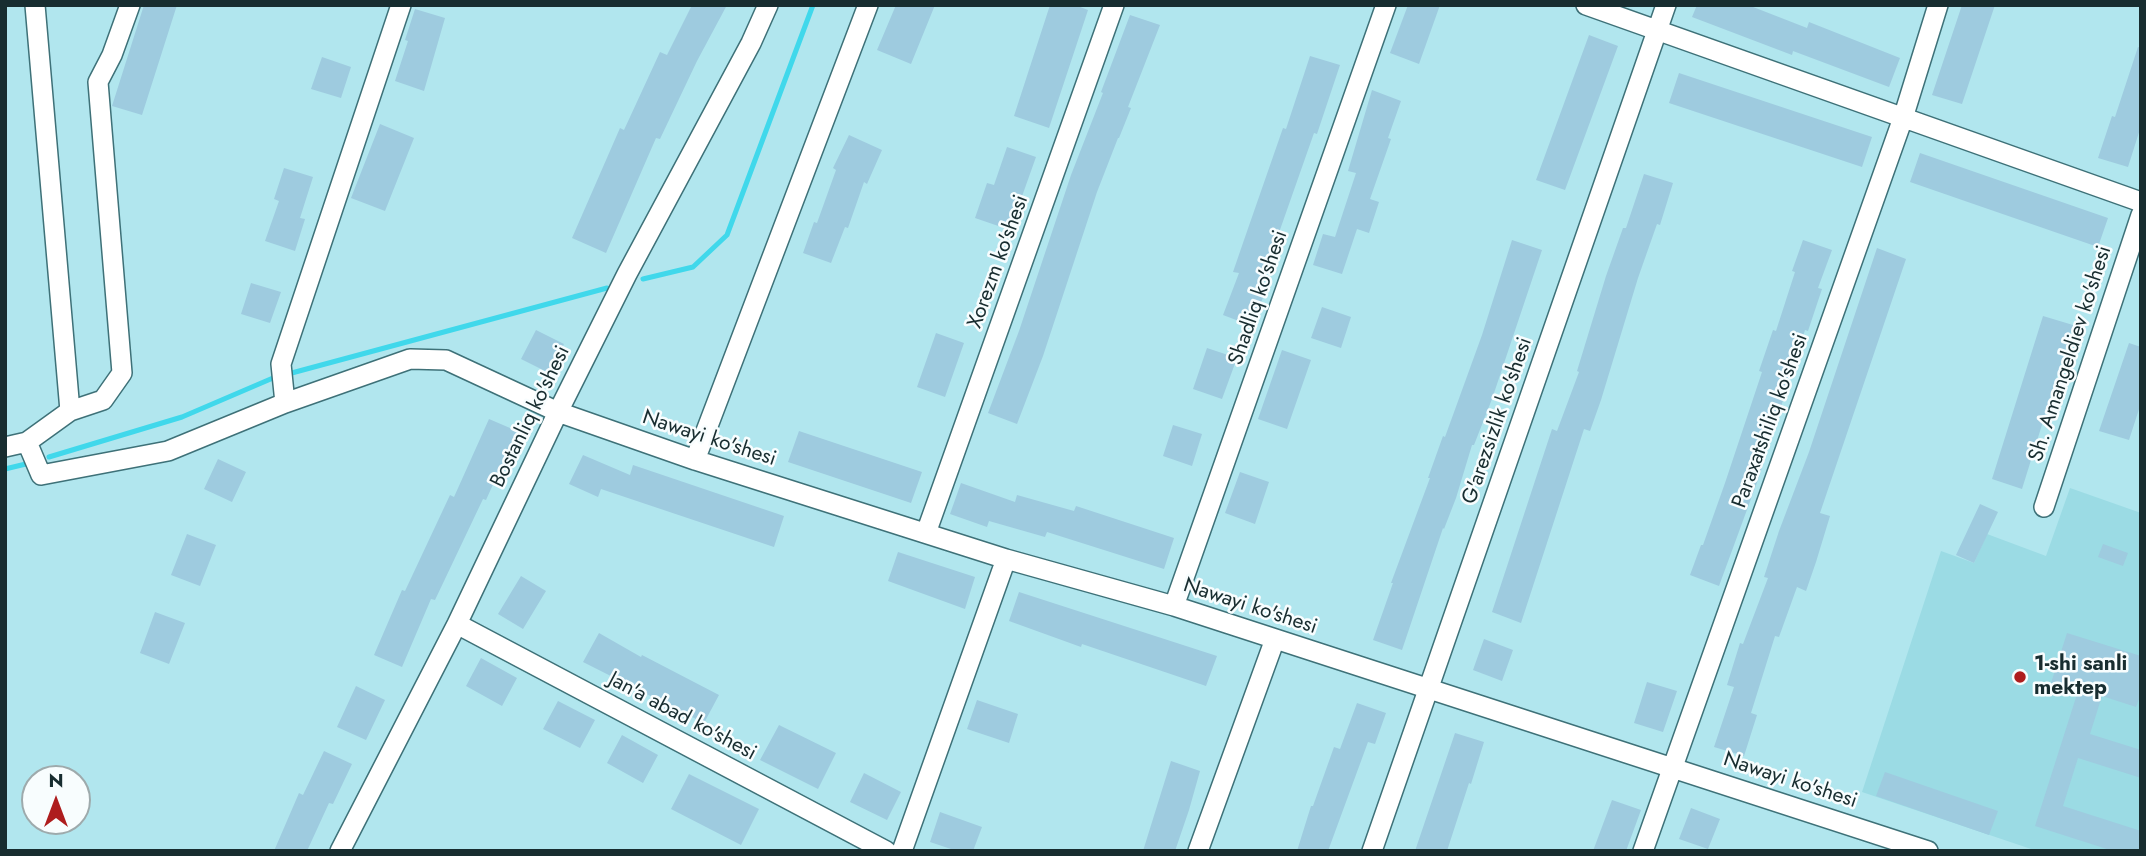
<!DOCTYPE html>
<html>
<head>
<meta charset="utf-8">
<style>
  body { margin:0 }
  #map { position:relative; width:2146px; height:856px; overflow:hidden; background:#b1e6ee; font-family:Jost,sans-serif }
  canvas { display:block }
  .frame { position:absolute; inset:0; border:7px solid #182d30; pointer-events:none }
  .north { position:absolute; left:21px; top:765px; width:70px; height:70px; box-sizing:border-box; background:#f8fdfe; border:2px solid #9eaaac; border-radius:50%; rotate:0deg; font-size:19px; font-weight:700; line-height:28px; text-align:center; color:#182d30 }
  .north::after { content:''; display:block; margin:auto; width:24px; height:32px; background:#ae1d1e; clip-path:polygon(50% 0,100% 100%,50% 72%,0 100%) }
</style>
</head>
<body>
<div id="map">
<canvas width="2146" height="856"></canvas>
<div class="frame"></div>
<div class="north">N</div>
</div>
<script>
const ctx = document.querySelector('canvas').getContext('2d');
ctx.lineJoin = 'round';
function paint(path, color) { ctx.fillStyle = color; ctx.fill(path, 'evenodd'); }
function trace(path, color, width, dash) { ctx.strokeStyle = color; ctx.lineWidth = width; ctx.lineCap = dash ? 'butt' : 'round'; ctx.setLineDash(dash || []); ctx.stroke(path); }
function label(font, color, halo, rows, align = 'center') {
  ctx.font = font + ' Jost,sans-serif'; ctx.lineWidth = 5; ctx.setLineDash([]); ctx.textBaseline = 'middle'; ctx.strokeStyle = halo; ctx.fillStyle = color; for (const [text, x, y, turn = 0] of rows) {
    ctx.save(); ctx.translate(x, y); ctx.rotate((+turn || 0) * Math.PI / 180); ctx.textAlign = isNaN(turn) ? turn : align; if (halo) ctx.strokeText(text, 0, 0); ctx.fillText(text, 0, 0); ctx.restore();
  }
}
paint(new Path2D(`
  M2070 488 2141 513V851H2037L1862 792 1941 551 1974 563 1987 534 2046 556Z`), '#9bdbe4');
trace(new Path2D(`
  M643 279 693 267 727 235 813 5
  M288 374 607 288
  M49 457 182 417 273 378
  M5 469 30 463`), '#40d8eb', 5);
paint(new Path2D(`
  M144 5H177L142 115 112 106Z
  M692 5H727L697 61 660 139 656 138 606 253 572 238 620 128 624 130 660 52 667 55Z
  M896 5H935L911 64 877 50Z
  M1050 5H1075L1088 10 1049 128 1014 116Z
  M1408 5H1440L1419 64 1390 53Z
  M1697 5H1748L1807 28 1809 22 1900 58 1889 87 1793 51 1792 55 1692 17Z
  M1962 5H1995L1962 104 1932 95Z
  M415 9 445 18 424 91 395 81 408 41 405 40Z
  M1130 15 1160 25 1128 107 1131 108 1119 138H1118L1097 192 1043 356 1017 424 988 413 1019 331 1071 175 1103 93 1101 92Z
  M1589 35 1618 46 1565 190 1536 180Z
  M2138 47 2141 48V126L2128 167 2098 158 2112 116 2115 117Z
  M1310 56 1340 65 1317 134 1314 133 1275 244 1259 293 1264 295 1252 326 1223 315 1239 273 1233 272 1244 240 1283 128 1286 129Z
  M322 57 351 67 341 98 311 89Z
  M1679 73 1872 137 1862 167 1669 103Z
  M1372 90 1401 101 1388 138 1391 139 1370 199 1379 202 1369 233 1357 229 1342 274 1313 265 1323 234 1335 237 1356 173 1348 171Z
  M380 124 414 138 385 211 351 198Z
  M849 135 882 150 867 184 864 182 848 228 845 227 831 263 803 253 814 222 817 223 836 170 833 168Z
  M1007 147 1036 157 1010 230 975 218 987 183 994 185Z
  M1920 153 2108 218 2098 247 1910 182Z
  M284 168 313 177 300 218 305 219 295 251 265 241 279 201 274 199Z
  M1644 174 1673 183 1660 225 1657 224 1638 278 1601 400 1590 431 1584 429 1521 623 1492 612 1552 429 1557 431 1579 372 1577 371 1606 276 1623 228H1626Z
  M1512 240 1542 250 1492 399 1474 445H1472L1456 498 1444 529 1443 528 1402 650 1373 640 1393 583H1391L1430 478H1428L1443 436 1445 437 1482 335Z
  M1803 240 1832 250 1818 288 1822 289 1808 331 1805 330 1759 477 1719 586 1690 575 1701 545H1703L1725 483 1762 372 1759 371 1773 330 1776 331 1795 272 1792 271Z
  M1877 248 1906 259 1820 513 1830 516 1816 562 1806 591 1797 587 1779 637 1775 636 1751 713 1757 715 1744 756 1714 747 1734 687 1727 685 1740 643 1743 644 1768 578 1764 577 1779 531 1809 452Z
  M251 283 281 292 270 323 241 314Z
  M1322 307 1351 317 1341 348 1311 338Z
  M2043 316 2073 325 2022 489 1992 479Z
  M536 330 564 344 549 373 521 359Z
  M936 333 964 343 945 397 917 387Z
  M2129 343 2141 347V403L2129 440 2099 431Z
  M1207 348 1237 358 1222 399 1193 389Z
  M1282 350 1311 360 1287 429 1258 419Z
  M489 419 517 431 486 500 483 499 435 600 431 599 402 667 374 655 402 590 405 591 450 495 454 497Z
  M1173 425 1202 434 1192 466 1163 456Z
  M799 431 922 472 911 503 788 462Z
  M583 455 630 475 633 465 784 516 774 547 601 489 598 497 569 484Z
  M218 459 246 472 232 502 204 489Z
  M1240 472 1269 482 1255 524 1225 513Z
  M961 483 1015 502 1017 495 1074 511 1076 506 1174 538 1164 569 1047 532 1045 537 989 521 987 527 950 514Z
  M1980 504 1998 512 1974 563 1956 555Z
  M187 534 216 545 200 586 171 575Z
  M2103 544 2128 553 2123 566 2098 557Z
  M898 552 975 577 965 609 888 581Z
  M521 576 546 591 523 629 498 614Z
  M1019 592 1217 656 1206 686 1082 644 1081 647 1009 621Z
  M155 612 185 623 169 664 140 653Z
  M599 633 641 657 642 655 719 695 704 723 583 662Z
  M2067 633 2141 656V694L2136 707 2102 696 2090 734 2141 750V778L2078 758 2063 806 2141 831V851H2113L2035 826 2078 691 2051 683Z
  M1484 639 1513 650 1502 681 1473 670Z
  M481 658 517 678 502 706 466 686Z
  M1647 682 1677 691 1663 732 1634 723Z
  M356 686 385 700 366 740 337 727Z
  M977 700 1018 714 1009 743 967 729Z
  M558 701 595 720 580 748 543 729Z
  M1357 703 1386 713 1375 744 1368 742 1328 851H1297L1311 806H1313L1334 747 1340 749Z
  M779 725 836 753 818 789 760 760Z
  M1455 733 1484 742 1471 784 1469 783 1447 851H1415Z
  M622 735 658 755 643 783 607 763Z
  M324 751 352 764 333 804 329 803 307 851H274L299 793 303 795Z
  M1171 761 1200 771 1189 810 1175 851H1143Z
  M1885 772 1998 811 1989 835 1876 796Z
  M864 773 901 792 887 820 850 802Z
  M689 774 759 809 741 845 671 809Z
  M1612 800 1641 810 1626 851H1593Z
  M1691 808 1720 819 1708 849 1679 839Z
  M940 812 982 827 973 851H957L930 842Z`), '#9ecbdf');
const minor = new Path2D(`
  M35 5 70 411
  M1586 5 2141 202
  M285 403 281 364 401 5
  M27 442 70 411 103 400 122 373 98 82 112 55 130 5
  M5 447 27 442 41 475 168 451 285 403 410 359 446 360 558 412 695 460 1006 559 1174 606 1928 851
  M695 460 868 5
  M2044 507 2141 215
  M926 533 1114 5
  M1174 606 1386 5
  M457 624 886 851
  M340 851 457 624 558 412 627 274 751 43 768 5
  M902 851 1006 559
  M1198 851 1275 639
  M1372 851 1666 5
  M1643 851 1903 118 1938 5`);
trace(minor, '#3e7178', 22);
trace(minor, '#fff', 19);
for (const [x, y, r, color] of [
  [2020,677,7,"#ae1d1e"]
]) { const dot = new Path2D(); dot.arc(x, y, r, 0, 2 * Math.PI); ctx.fillStyle = color; ctx.fill(dot); trace(dot, '#f8fdfe', 2.5); }
label('21px', '#182d30', '#f8fdfe', [
  ["Xorezm ko'shesi",999,262,-70],
  ["Shadliq ko'shesi",1259,298,-71],
  ["Sh. Amangeldiev ko'shesi",2071,354,-72],
  ["Bostanliq ko'shesi",531,417,-64],
  ["G'arezsizlik ko'shesi",1498,421,-71],
  ["Paraxatshiliq ko'shesi",1771,421,-70],
  ["Nawayi ko'shesi",709,439,18],
  ["Nawayi ko'shesi",1250,607,18],
  ["Jan'a abad ko'shesi",682,717,28],
  ["Nawayi ko'shesi",1790,781,18]
]);
label('bold 21px', '#182d30', '#f8fdfe', [
  ["1-shi sanli",2034,665],
  ["mektep",2034,689]
], 'left');
</script>
</body>
</html>
